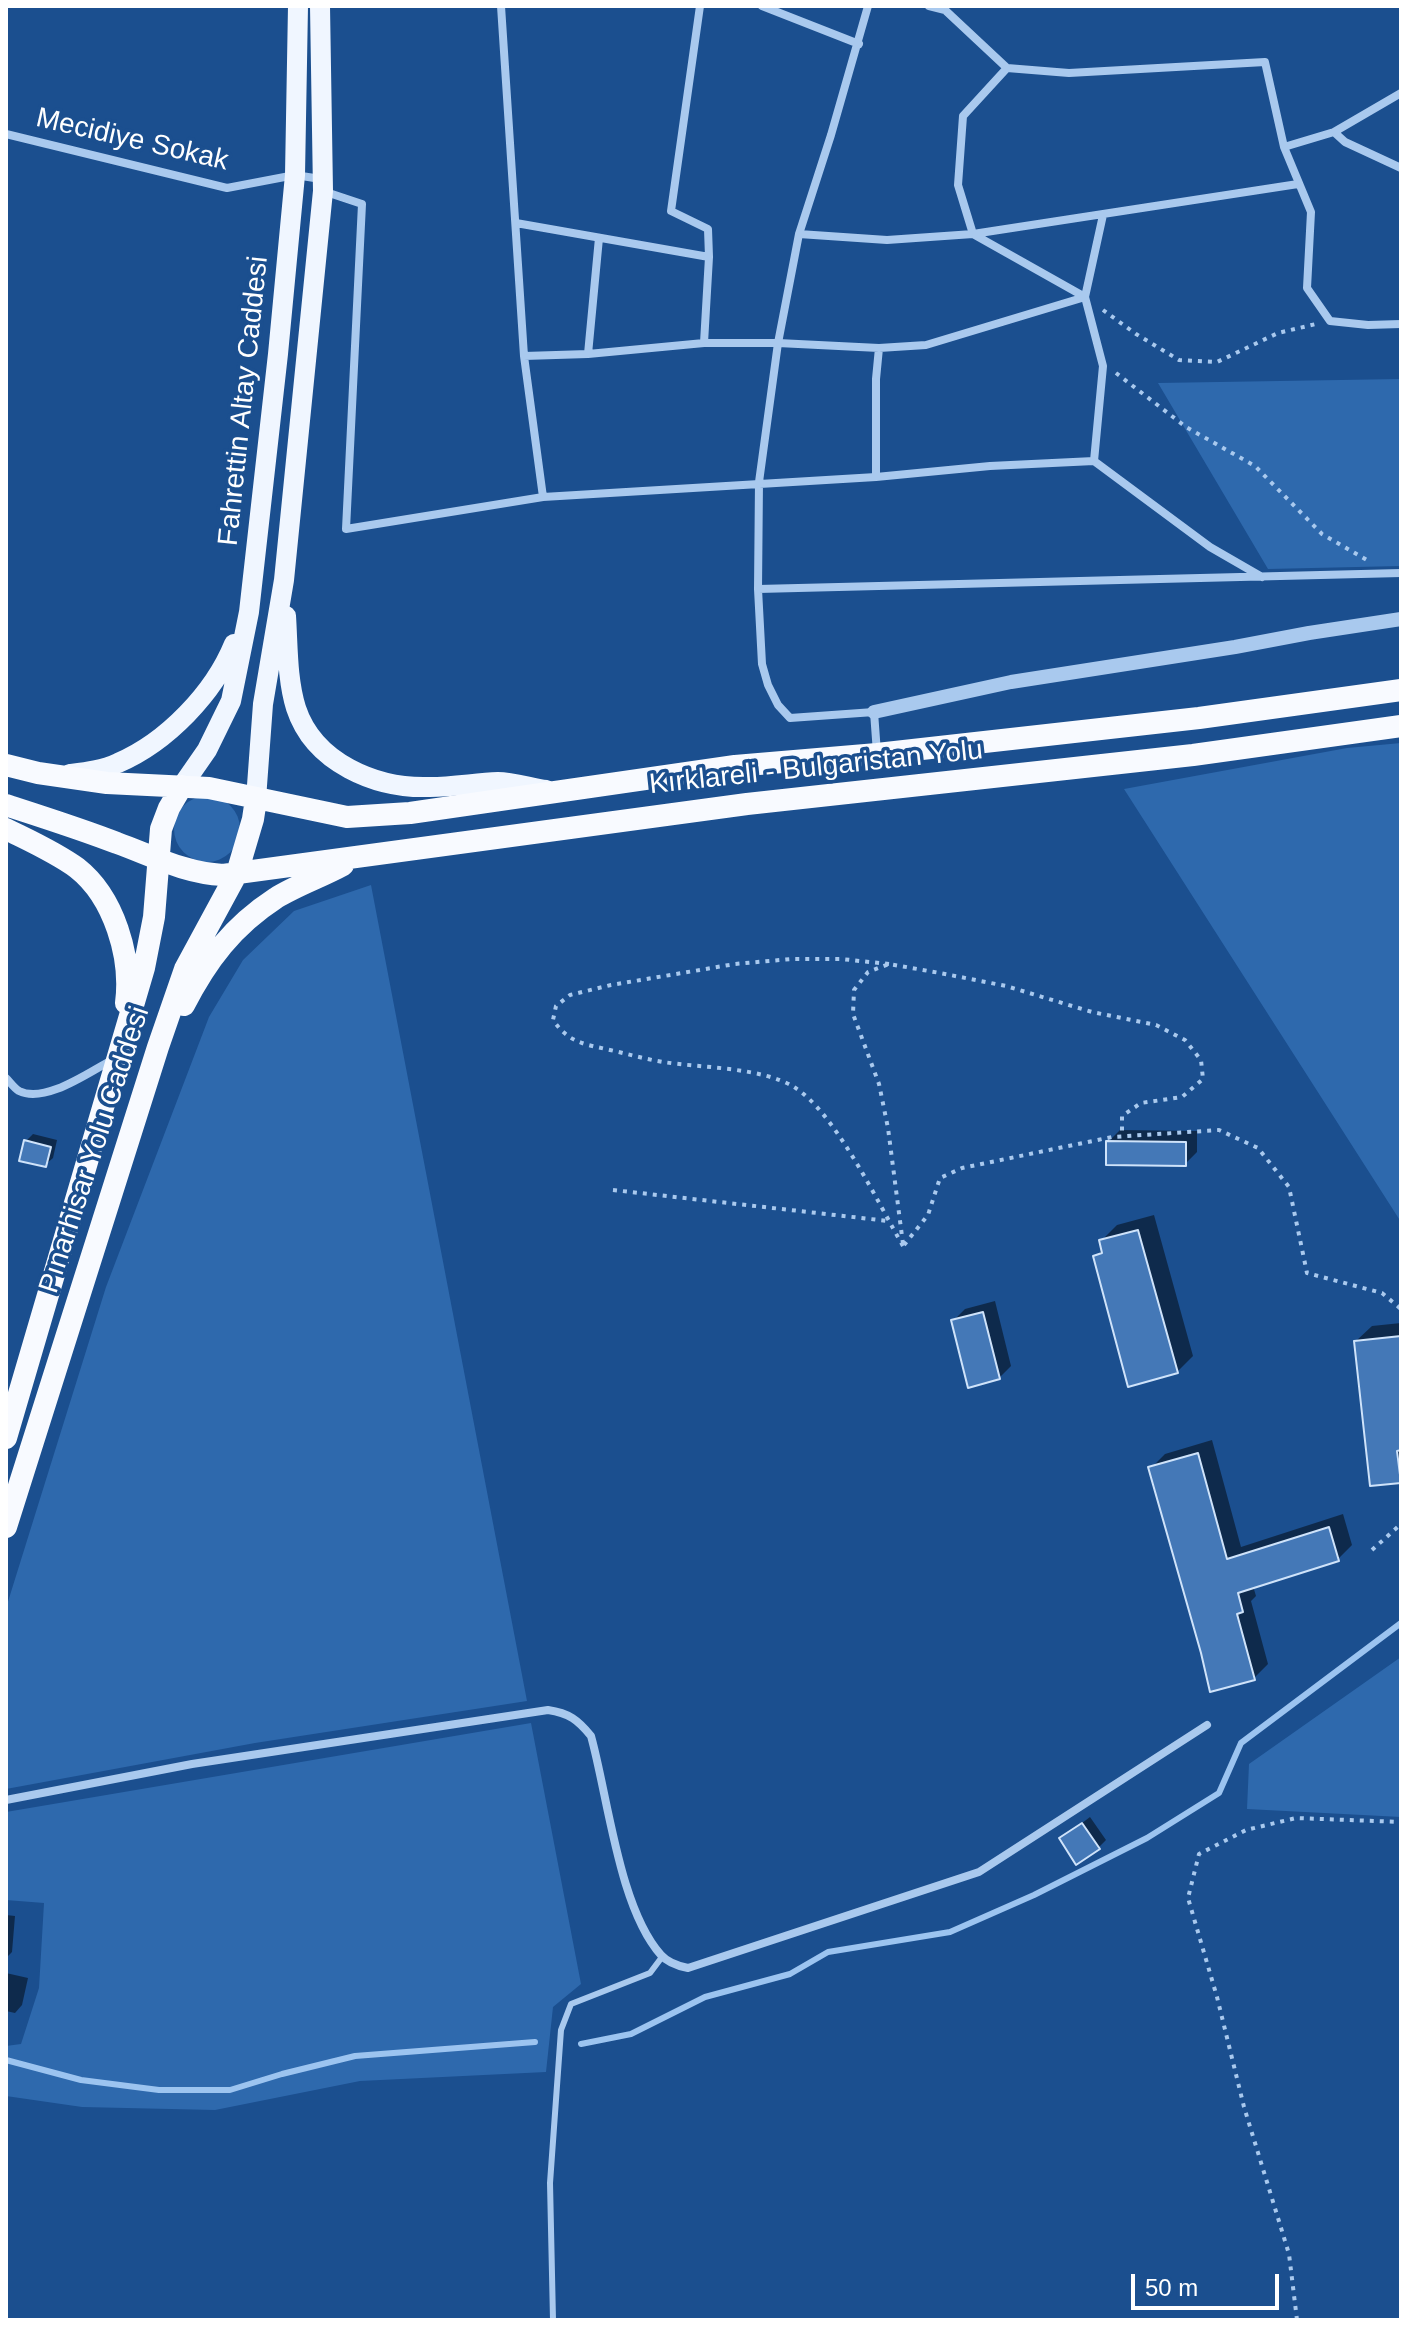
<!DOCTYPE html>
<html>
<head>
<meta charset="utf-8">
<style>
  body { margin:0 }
  #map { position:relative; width:1407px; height:2326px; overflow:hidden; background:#1b4f8f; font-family:Helvetica,sans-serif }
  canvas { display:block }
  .frame { position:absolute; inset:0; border:8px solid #fff; pointer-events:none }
  .scale { position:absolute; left:1131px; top:2274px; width:148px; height:36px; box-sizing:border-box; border:4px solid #fff; border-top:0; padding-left:10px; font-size:24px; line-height:28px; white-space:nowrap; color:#fff; -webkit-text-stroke:6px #1b4f8f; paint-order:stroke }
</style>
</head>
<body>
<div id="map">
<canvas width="1407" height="2326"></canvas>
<div class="frame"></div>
<div class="scale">50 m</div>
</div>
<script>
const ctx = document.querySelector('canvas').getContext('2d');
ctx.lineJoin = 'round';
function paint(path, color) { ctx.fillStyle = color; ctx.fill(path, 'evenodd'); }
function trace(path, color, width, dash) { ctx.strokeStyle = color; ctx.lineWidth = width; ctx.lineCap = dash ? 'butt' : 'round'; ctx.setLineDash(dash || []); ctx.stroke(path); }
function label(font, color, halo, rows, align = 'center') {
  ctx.font = font + ' Helvetica,sans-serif'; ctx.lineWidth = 7; ctx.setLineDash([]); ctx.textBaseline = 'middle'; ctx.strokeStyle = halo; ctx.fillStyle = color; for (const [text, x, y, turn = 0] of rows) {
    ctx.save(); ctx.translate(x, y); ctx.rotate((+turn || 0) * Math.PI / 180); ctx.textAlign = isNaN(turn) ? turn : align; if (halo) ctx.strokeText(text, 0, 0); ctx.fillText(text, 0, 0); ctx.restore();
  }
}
paint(new Path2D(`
  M1401 379V566L1268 569 1158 383Z
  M1401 743V1222L1124 789 1347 748Z
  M174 829a33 33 0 1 1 66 0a33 33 0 1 1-66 0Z
  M371 885 527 1701 255 1743 6 1789V1608L106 1287 209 1017 243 960 294 911Z
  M1401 1657V1817L1247 1809 1249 1764Z
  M531 1723 581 1984 553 2007 546 2072 360 2081 215 2110 82 2107 6 2096V2046L21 2044 39 1988 44 1903 6 1900V1812Z`), '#2e69ad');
paint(new Path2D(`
  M1120 1130 1197 1131V1152L1185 1164 1108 1142Z
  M33 1134 57 1140 53 1158 45 1165 26 1141Z
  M1154 1215 1193 1356 1177 1372 1096 1257 1103 1249 1101 1241 1117 1225Z
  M995 1301 1011 1366 999 1378 953 1321 965 1309Z
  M1401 1323V1480L1400 1481 1356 1341 1372 1326Z
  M1212 1440 1241 1547 1343 1514 1352 1545 1338 1559 1253 1586 1256 1596 1251 1601 1268 1664 1254 1678 1151 1468 1165 1454Z
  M1090 1817 1106 1840 1099 1847 1061 1839Z
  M6 1915 15 1916 12 1952 6 1958Z
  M6 1973 28 1978 22 2005 15 2013 6 2011Z`), '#0007');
trace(new Path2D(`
  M581 2044 631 2034 705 1997 790 1974 828 1952 950 1932 1034 1895 1147 1838 1219 1793 1241 1743 1401 1623
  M6 2060 81 2080 159 2090H230L282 2074 355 2056 535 2042`), '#9cc4f0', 6);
const building = new Path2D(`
  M24 1140 51 1147 46 1167 19 1161Z
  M1106 1141 1186 1142V1166L1106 1165Z
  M1138 1230 1178 1373 1128 1387 1093 1256 1102 1253 1099 1240Z
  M983 1312 1000 1379 968 1388 951 1320Z
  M1401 1336V1450L1397 1451 1401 1483 1370 1486 1354 1341Z
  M1198 1453 1227 1559 1329 1527 1339 1561 1238 1593 1243 1612 1237 1614 1255 1680 1210 1692 1201 1653 1148 1467Z
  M1082 1823 1100 1849 1076 1865 1059 1838Z`);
paint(building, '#4478b7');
trace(building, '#cfe3fa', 2);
trace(new Path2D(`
  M1103 310 1136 334 1179 360 1217 362 1278 333 1316 324
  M1116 373 1186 427 1255 466 1322 534 1367 560
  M889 964 841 959H792L735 964 611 985 570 995 556 1006 553 1020C569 1043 584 1044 610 1050 628 1054 645 1059 663 1062 702 1068 761 1067 794 1087 835 1112 878 1203 903 1246
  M613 1190 888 1221
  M903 1244 888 1128 879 1084 853 1014 854 990 868 972 889 964 940 973 1006 986 1092 1012 1156 1025 1185 1040 1201 1060 1203 1079 1182 1097 1141 1103 1122 1116V1136
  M904 1245 928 1215 940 1178 962 1168 1112 1137 1219 1130 1258 1148 1289 1187 1307 1273 1382 1293 1401 1309
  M1372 1550 1401 1524
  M1297 2320 1289 2254 1244 2107 1217 1997 1188 1898 1199 1854 1246 1830 1296 1818 1401 1822`), '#a9c9ee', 4, [4, 6]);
trace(new Path2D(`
  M553 2320 550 2183 561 2030 571 2004 650 1973 662 1957`), '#a9c9ee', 6);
trace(new Path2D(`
  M501 6 524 356 543 497
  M700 6 671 211 708 229 709 257 704 343
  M762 6 859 44
  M868 6 831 135 799 234 778 343 759 482 758 589 762 664 768 685 778 705 790 718 874 712 877 753
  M929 6 945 10 1007 68 1069 73 1265 62 1284 147 1311 212 1307 288 1330 321 1368 325 1401 324
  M1007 68 963 116 958 185 973 234 1085 297 1103 366 1094 461 1210 547 1262 577
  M1334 132 1345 142 1401 168
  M6 134 227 188 295 175 321 179
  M1284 147 1334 132 1401 93
  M323 191 362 204 346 529 543 497 876 477 990 466 1094 461
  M516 223 709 257
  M799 234 887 240 973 234 1298 184
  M588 354 599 238
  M524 356 588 354 704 343H778L879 348 926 345 1085 297 1103 215
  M876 477V379L879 348
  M758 589 1401 573
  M6 1078C10 1082 14 1088 19 1091 45 1104 89 1072 112 1060
  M6 1800 192 1764 548 1710C569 1713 578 1720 591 1736 608 1797 619 1908 661 1955 668 1963 678 1966 688 1968L979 1872 1207 1725`), '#a9c9ee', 8);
trace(new Path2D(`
  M874 712 1011 682 1235 647 1309 633 1401 619`), '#a9c9ee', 14);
trace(new Path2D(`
  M286 616C288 646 287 679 296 708 314 763 376 789 430 787 453 787 475 783 498 782 513 782 531 788 546 790
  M70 774C86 772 103 770 118 763 167 742 214 693 234 644
  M182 786 207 750 231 701 249 612 278 354 295 175 298 6
  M256 799 263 704 284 580 323 191 320 6`), '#f0f6ff', 20);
trace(new Path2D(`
  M6 765 38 773 107 783 209 788 347 817 410 813 735 766 877 754 1199 718 1401 690
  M6 805C43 817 81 829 117 843 153 856 184 873 223 875L747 804 1193 755 1401 726
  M6 829C30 841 55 852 77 868 114 897 132 957 126 1003
  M184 1005C207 960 233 926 276 898 297 885 321 877 343 865
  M6 1438 144 968 154 917 161 829 169 808 182 786
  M6 1527 158 1047 185 969 237 873 253 819 256 799`), '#f8faff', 22);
label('28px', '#fff', '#1b4f8f', [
  ["Mecidiye Sokak",132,140,13],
  ["Fahrettin Altay Caddesi",244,401,-84],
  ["Kırklareli - Bulgaristan Yolu",816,768,-6],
  ["Pınarhisar Yolu Caddesi",95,1150,-72]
]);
</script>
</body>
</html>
